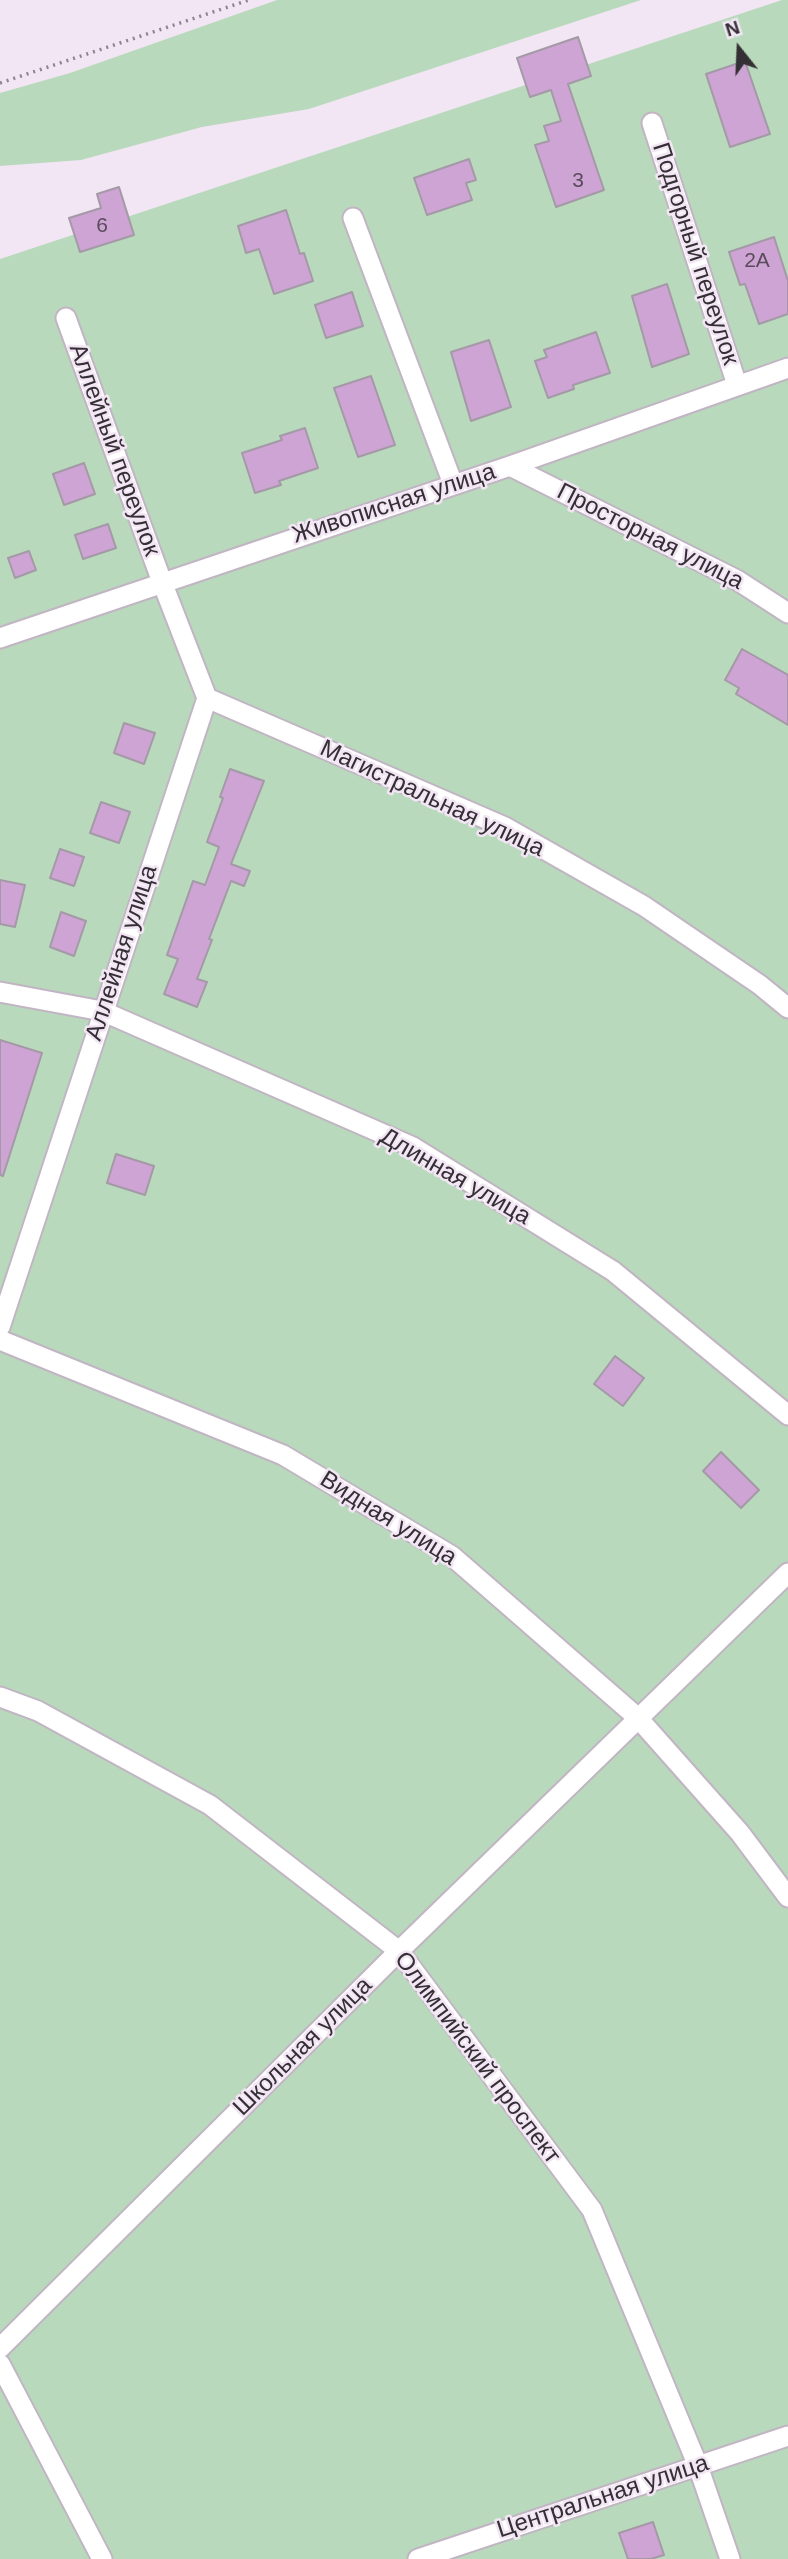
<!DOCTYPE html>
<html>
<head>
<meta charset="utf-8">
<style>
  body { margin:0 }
  #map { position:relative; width:788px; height:2559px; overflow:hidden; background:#f3e6f4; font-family:Arial,sans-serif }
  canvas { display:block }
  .north { position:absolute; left:704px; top:14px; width:70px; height:70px; -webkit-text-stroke:5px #f3e6f4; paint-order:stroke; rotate:342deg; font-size:19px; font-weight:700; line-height:28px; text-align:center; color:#342f35 }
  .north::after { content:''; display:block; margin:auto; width:24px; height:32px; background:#342f35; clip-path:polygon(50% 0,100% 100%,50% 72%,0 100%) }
</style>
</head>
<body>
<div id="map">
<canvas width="788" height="2559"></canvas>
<div class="north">N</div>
</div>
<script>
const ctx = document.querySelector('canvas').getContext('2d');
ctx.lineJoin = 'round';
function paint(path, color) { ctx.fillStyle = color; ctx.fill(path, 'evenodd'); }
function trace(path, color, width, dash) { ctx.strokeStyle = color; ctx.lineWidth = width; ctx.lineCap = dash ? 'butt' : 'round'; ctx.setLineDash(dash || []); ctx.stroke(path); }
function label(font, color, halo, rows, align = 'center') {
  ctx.font = font + ' Arial,sans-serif'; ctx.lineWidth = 5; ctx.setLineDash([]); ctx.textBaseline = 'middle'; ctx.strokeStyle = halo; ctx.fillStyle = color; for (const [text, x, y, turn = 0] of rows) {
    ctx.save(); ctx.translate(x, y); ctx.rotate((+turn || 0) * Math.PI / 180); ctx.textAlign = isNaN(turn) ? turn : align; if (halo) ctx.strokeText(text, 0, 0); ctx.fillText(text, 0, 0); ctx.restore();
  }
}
paint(new Path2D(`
  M277 0H641L309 109 202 127 81 160 0 166V93L70 73Z
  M782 0H788V2559H0V259Z`), '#b9d9bc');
const building = new Path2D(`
  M578 37 591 76 568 84 604 190 556 207 535 145 549 141 544 126 561 121 551 90 530 97 517 58Z
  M745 61 770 134 730 147 706 74Z
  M469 159 476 180 466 183 472 200 427 215 414 178Z
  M119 187 134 235 80 252 69 218 101 208 97 194Z
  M286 210 300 254 304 253 313 281 274 294 259 249 246 253 238 226Z
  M774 237 788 281V314L759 324 745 284 740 285 729 252Z
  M667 284 689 354 652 367 632 296Z
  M352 292 363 326 326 338 315 305Z
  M596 332 610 373 573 385 574 389 548 398 535 361 547 357 544 350Z
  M489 340 511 407 471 421 451 352Z
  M371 376 395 445 358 457 334 388Z
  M305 428 318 468 279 481 281 485 255 493 242 453 282 440 280 436Z
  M84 463 95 494 64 505 53 474Z
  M108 524 116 548 83 559 75 535Z
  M29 551 36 570 15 578 8 558Z
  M742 649 788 675V725L736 694 739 688 725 680Z
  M124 723 155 733 144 764 114 753Z
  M230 769 264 781 231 864 250 871 244 886 231 881 209 939 212 940 197 979 207 982 197 1007 164 994 178 959 167 955 193 881 205 885 219 847 207 842 223 798 220 797Z
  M101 802 130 812 119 843 90 833Z
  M60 849 84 857 74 886 50 878Z
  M0 880 25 885 15 927 0 924Z
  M61 912 86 921 74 956 50 947Z
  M0 1040 42 1053 3 1176 0 1175Z
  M116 1154 154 1166 145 1195 107 1183Z
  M615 1356 644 1378 623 1406 594 1384Z
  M721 1452 759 1490 741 1508 703 1471Z
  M653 2522 664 2555 651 2559H628L619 2533Z`);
paint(building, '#cda4d3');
trace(building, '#a499a6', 2);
const street = new Path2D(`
  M652 123 737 385
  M353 218 453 484
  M510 466 737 580 788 613
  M0 638 510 466 788 368
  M207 698 505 827 644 906 760 985 788 1008
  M0 992 102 1011 413 1147 613 1271 788 1415
  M0 1327 207 698 162 582 66 318
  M0 1340 283 1455 452 1556 638 1718 740 1833 788 1897
  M0 1697 38 1711 210 1805 399 1951 592 2210 698 2466 730 2559
  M0 2348 399 1951 788 1573
  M0 2364 102 2559
  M418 2559 788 2436`);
trace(street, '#c1b5c3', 23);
trace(new Path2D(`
  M0 83 249 0`), '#8d848e', 3.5, [2, 5]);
trace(street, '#fff', 19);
label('21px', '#5a4c5c', null, [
  ["3",578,181],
  ["6",102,226],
  ["2А",757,261]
]);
label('24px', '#342f35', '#f3e6f4', [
  ["Подгорный переулок",695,254,72],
  ["Аллейный переулок",114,450,70],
  ["Живописная улица",394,504,-18],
  ["Просторная улица",650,537,27],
  ["Магистральная улица",432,799,25],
  ["Аллейная улица",122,953,-72],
  ["Длинная улица",455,1177,30],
  ["Видная улица",388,1519,32],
  ["Школьная улица",303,2047,-45],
  ["Олимпийский проспект",477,2058,53],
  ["Центральная улица",603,2497,-18]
]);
</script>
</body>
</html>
